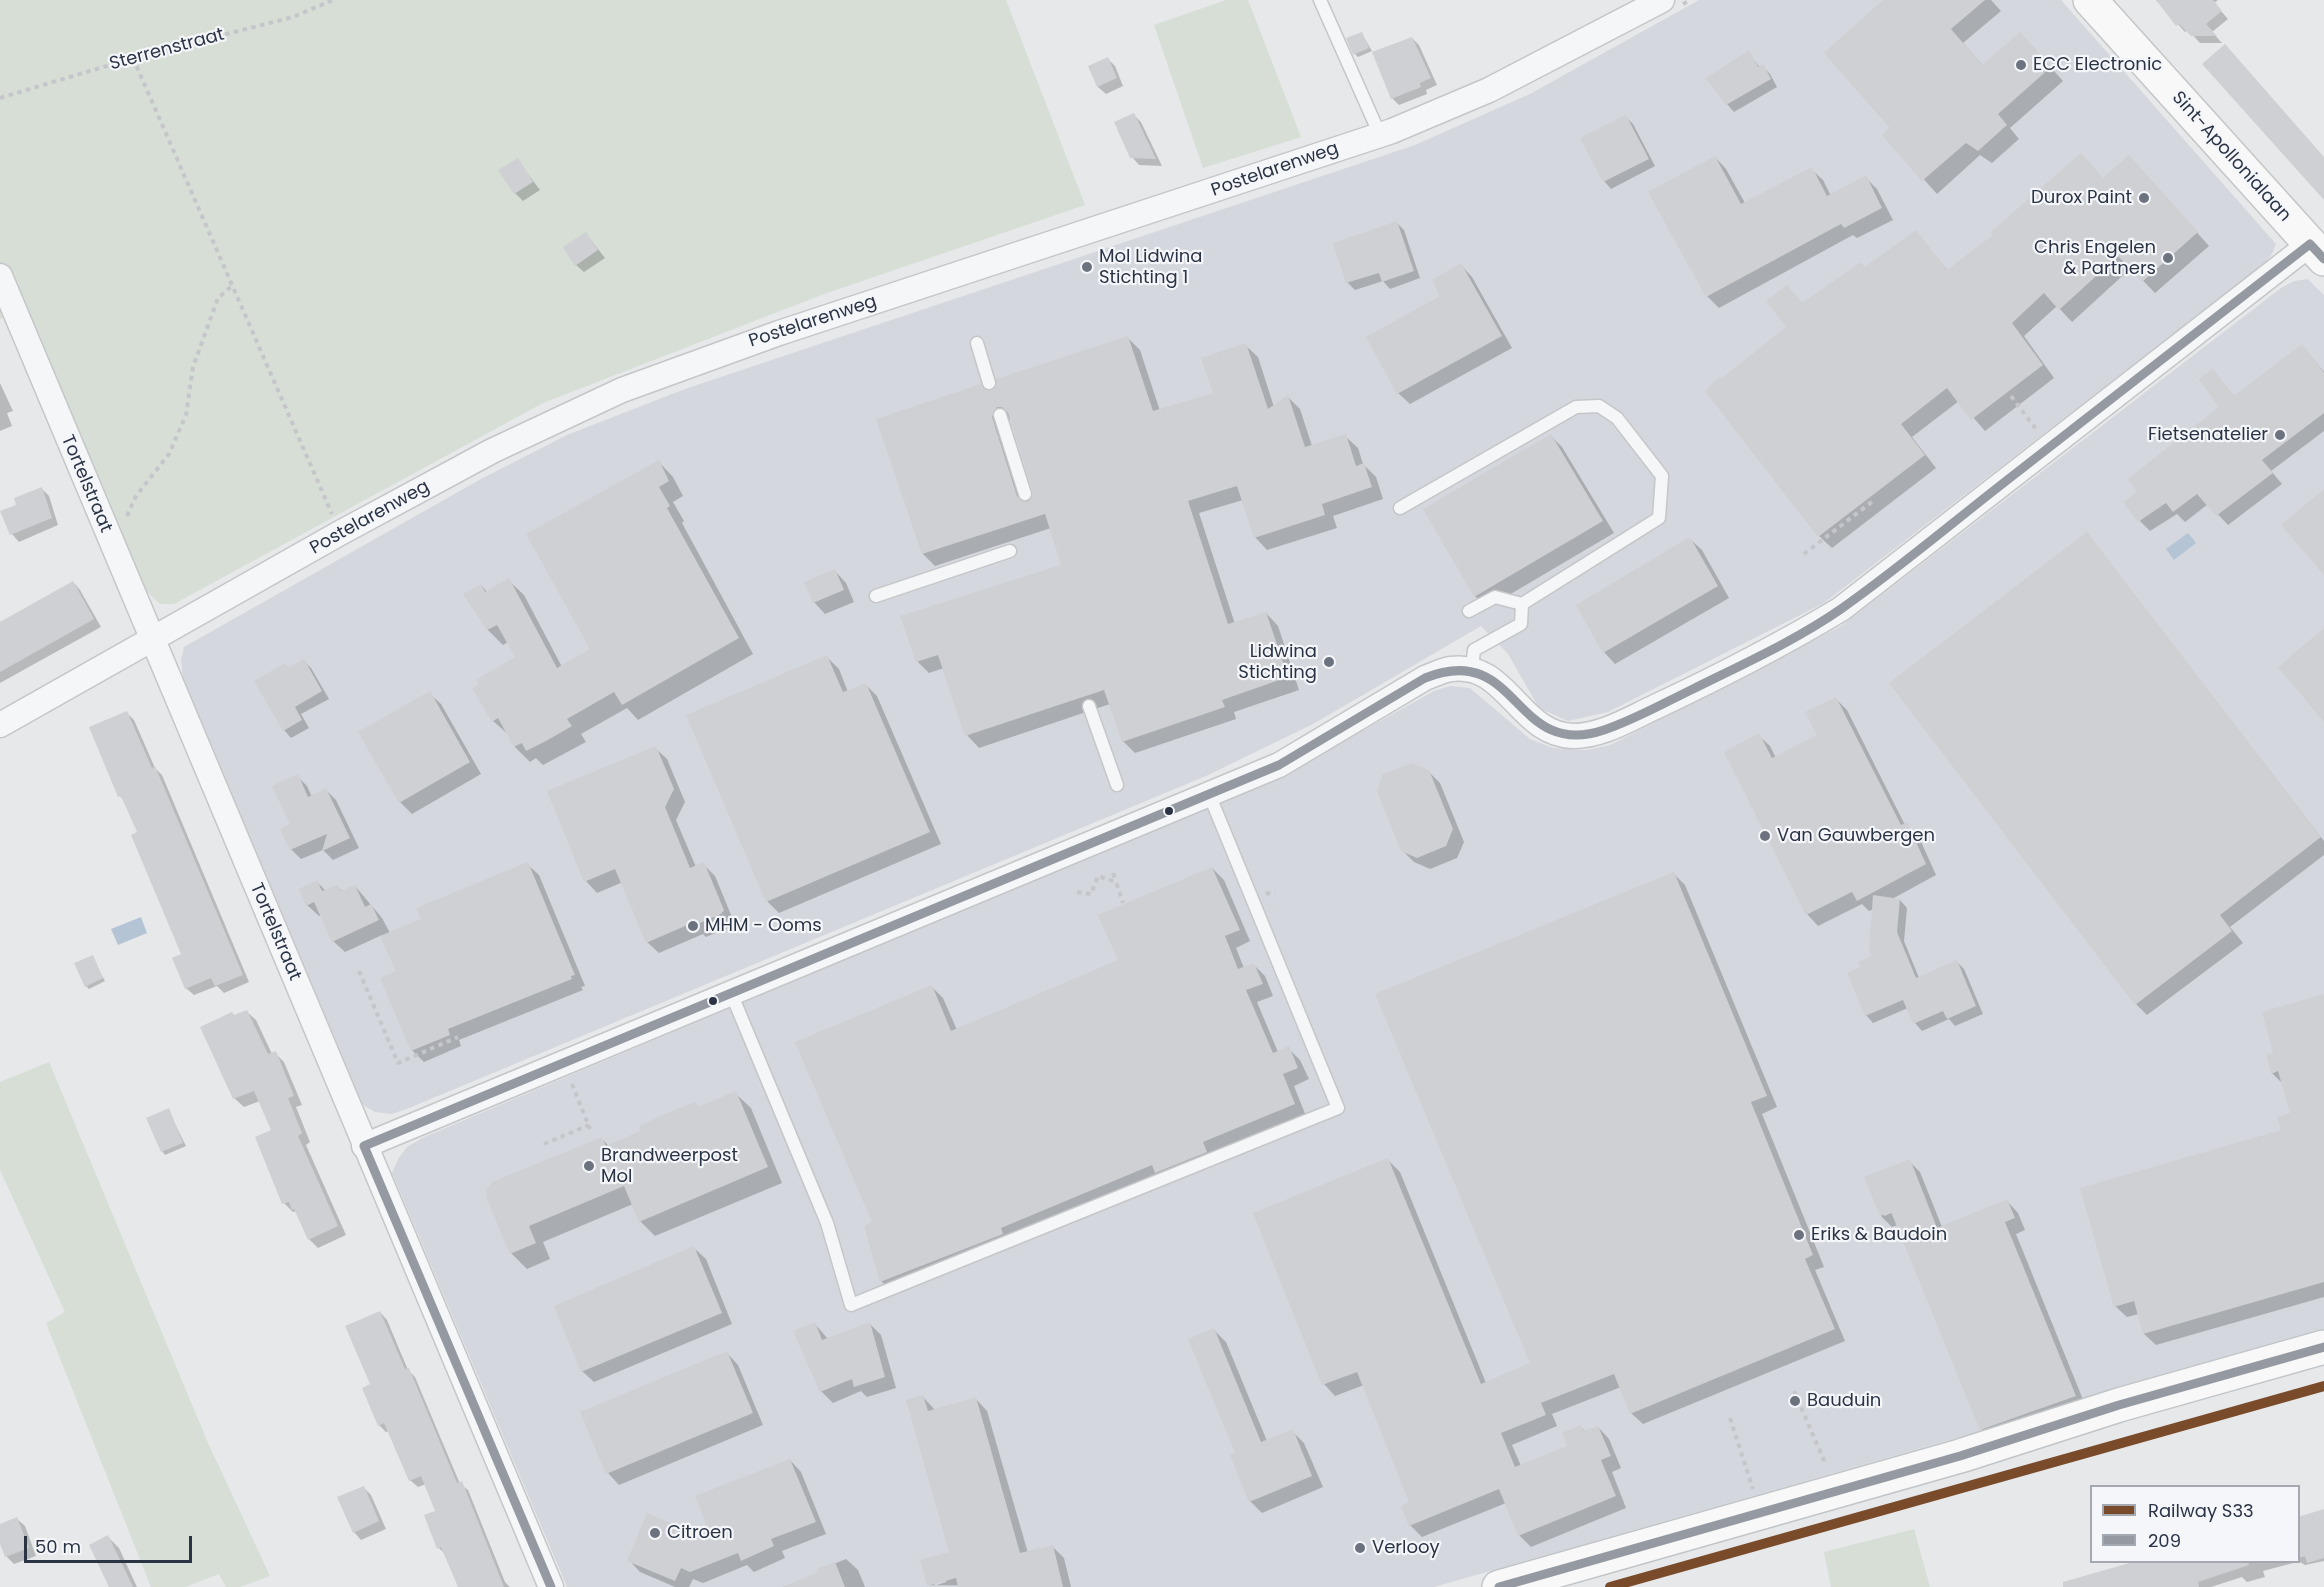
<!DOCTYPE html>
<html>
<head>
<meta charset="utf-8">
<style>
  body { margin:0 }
  #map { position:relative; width:2324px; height:1587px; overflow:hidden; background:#e6e8ea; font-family:Poppins,sans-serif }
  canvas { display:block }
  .legend { position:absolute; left:2090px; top:1485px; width:210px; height:78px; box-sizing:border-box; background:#f4f6f9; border:2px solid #a4a8b1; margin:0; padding:8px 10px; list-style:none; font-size:18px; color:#2b3445 }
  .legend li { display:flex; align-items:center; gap:12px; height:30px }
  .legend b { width:30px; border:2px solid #a4a8b1 }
  .scale { position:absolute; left:24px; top:1536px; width:168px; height:27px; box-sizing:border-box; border:3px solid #2b3445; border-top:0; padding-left:8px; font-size:18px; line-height:21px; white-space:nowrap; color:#2b3445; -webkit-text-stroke:4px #f4f6f9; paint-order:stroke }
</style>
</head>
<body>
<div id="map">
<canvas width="2324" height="1587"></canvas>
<ul class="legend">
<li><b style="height:8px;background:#7a4b2a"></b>Railway S33</li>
<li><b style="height:8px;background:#959aa2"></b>209</li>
</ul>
<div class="scale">50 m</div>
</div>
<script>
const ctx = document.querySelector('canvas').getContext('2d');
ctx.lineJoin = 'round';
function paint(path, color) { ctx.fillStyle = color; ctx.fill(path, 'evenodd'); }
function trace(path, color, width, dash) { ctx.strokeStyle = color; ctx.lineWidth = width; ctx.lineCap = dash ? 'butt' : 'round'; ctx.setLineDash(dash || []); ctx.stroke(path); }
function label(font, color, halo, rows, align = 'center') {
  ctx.font = font + ' Poppins,sans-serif'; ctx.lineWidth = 4.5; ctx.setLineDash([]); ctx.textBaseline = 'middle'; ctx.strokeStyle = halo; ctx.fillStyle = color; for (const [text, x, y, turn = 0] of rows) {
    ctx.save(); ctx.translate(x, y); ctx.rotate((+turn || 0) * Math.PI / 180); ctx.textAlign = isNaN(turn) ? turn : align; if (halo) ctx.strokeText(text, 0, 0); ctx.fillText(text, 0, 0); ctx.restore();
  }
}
paint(new Path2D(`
  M1699 0H2061L2276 244 2272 254 2264 264 1824 603 1608 712 1568 721 1539 708 1508 654 1481 626 1315 723 1206 776 409 1108 392 1114 375 1112 363 1105 183 678 181 660 184 647 481 479 567 435 685 389 1415 145 1530 94Z
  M2308 279 2324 295V1333L1434 1587H567L392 1173 398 1159 407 1147 424 1137 1283 775 1434 691 1450 686 1470 688 1530 739 1553 748 1587 750 1610 745 1841 626 2281 288 2294 281Z`), '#d4d7dd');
paint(new Path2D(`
  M0 0H1006L1085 205 824 294 543 403 174 604H160L144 589 22 308 0 319Z
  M1226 0H1248L1301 137 1203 168 1154 25Z
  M49 1062 208 1443 270 1576 240 1587H226L219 1574 185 1587H151L46 1323 65 1312 0 1170V1082Z
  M1914 1529 1930 1587H1831L1824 1552Z`), '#d6ded6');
paint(new Path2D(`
  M2188 533 2196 543 2174 560 2166 549Z
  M141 917 147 933 118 945 111 929Z`), '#b4c4d5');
paint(new Path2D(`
  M1885 0H1991L2001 11 1963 43 1983 66 2033 47 2063 81 2010 128 2019 139 1992 163 1980 155 1937 194 1884 135 1892 128Z
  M2156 0H2218L2214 3 2228 19 2212 32 2222 43H2200L2188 30 2185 32Z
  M1362 34 1372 51 1358 57 1355 54Z
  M1412 38 1419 45 1437 85 1426 90 1427 94 1399 105 1392 98Z
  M1748 52 1760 68 1762 66 1770 74 1777 87 1734 112 1727 104Z
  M1107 58 1115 66 1123 86 1106 94 1098 87 1090 67Z
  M1134 115 1141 122 1162 166 1139 165 1132 157Z
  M1626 117 1633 124 1655 166 1611 189 1604 181Z
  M1715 157 1726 169 1745 203 1811 169 1823 180 1831 196 1865 177 1877 189 1893 220 1857 238 1853 235 1719 308 1707 296 1650 193Z
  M517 160 540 190 523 201 515 193Z
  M2141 170 2209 246 2155 293 2131 268 2072 322 2057 306 2024 336 2054 378 1985 431 1959 401 1912 437 1936 468 1832 548 1819 536 1721 380 1788 328 1787 287 1803 304 1866 269 1916 232 1948 271 2104 179Z
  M1397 223 1404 230 1420 278 1390 289 1383 281 1355 290 1348 283 1335 243Z
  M586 234 605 258 584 272 576 265Z
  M1461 265 1472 277 1512 348 1410 404 1398 393 1442 296Z
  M1128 338 1140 350 1160 411 1215 394 1245 345 1258 357 1274 407 1288 397 1300 409 1312 446 1345 436 1358 448 1363 464 1376 477 1383 499 1333 516 1337 528 1267 550 1255 537 1243 500 1199 513 1235 624 1266 613 1278 626 1299 690 1234 712 1236 719 1135 753 1123 741 1110 704 979 748 967 735 944 668 929 673 917 661 1063 566 1051 528 935 566 923 554 986 391 992 392ZM1009 419H1011L1035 497 1026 502 1004 430Z
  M2302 346 2324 372V431L2271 471 2282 484 2228 525 2208 504 2185 522 2177 514 2150 531 2140 521 2221 407 2213 371 2235 397Z
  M0 383 13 411 7 413 12 426 0 431Z
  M1551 436 1562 447 1614 533 1487 608 1475 596Z
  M658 461 673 477 683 496 673 502 684 521 682 523 753 654 638 720 627 708 581 734 586 742 543 765 536 758 530 762 515 747 509 735 493 721 517 658 508 642 503 645 488 630 465 594 481 585 487 592 508 580 524 595 562 667 592 649Z
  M41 488 49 496 58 525 19 542 12 534 18 505Z
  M2087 534 2324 841V855L2230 927 2243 943 2147 1015 2136 1004Z
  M1690 539 1702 550 1729 598 1615 664 1604 652Z
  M835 571 846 583 854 602 825 614 814 602Z
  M73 582 80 590 101 627 0 683V623Z
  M827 657 839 669 848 692 865 684 877 696 941 844 779 913 767 901Z
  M304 661 311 668 329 699 301 714 309 728 291 738 284 730 285 665 289 669Z
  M429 693 441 704 481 774 412 814 400 802Z
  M1836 699 1847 710 1905 825 1918 835 1936 875 1892 899 1900 900 1907 908 1904 941 1919 978 1957 962 1964 969 1983 1014 1955 1026 1949 1019 1922 1031 1915 1023 1908 1008 1873 1023 1866 1015 1863 968 1874 957V909L1869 911 1862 904 1818 926 1807 914 1726 753 1758 735 1770 746 1776 758 1819 736Z
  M127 713 134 720 155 768 162 775 249 982 224 993 217 986 194 995 186 988 183 955 139 833 126 802 120 796Z
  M655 748 667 759 685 802 676 820 696 867 703 864 715 876 734 922 733 926 706 937 703 934 659 953 647 942 623 882 597 893 586 881Z
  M1428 771 1440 783 1464 842 1457 858 1430 869 1414 862 1402 850Z
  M297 776 307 786 312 797 326 790 336 800 359 848 333 860 323 850 301 859 291 849Z
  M527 864 539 875 585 986 581 987 583 990 459 1040 461 1046 424 1062 412 1050 398 972 382 935 345 952 333 941 321 915 319 916 307 905 317 882 326 891 337 886 343 892 355 886 382 918 390 933 423 920Z
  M1212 868 1224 880 1250 941 1236 948 1244 968 1253 964 1265 976 1273 996 1257 1002 1278 1052 1288 1048 1300 1060 1309 1079 1294 1086 1306 1116 1213 1154 1218 1164 1168 1184 1161 1177 1011 1240 1014 1246 893 1293 882 1282 866 1227 874 1223 932 987 943 998 957 1030 1120 961Z
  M1673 873 1685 885 1777 1107 1762 1114 1824 1267 1815 1270 1845 1341 1643 1424 1631 1413 1621 1387 1552 1414 1557 1426 1512 1445 1521 1466 1569 1447 1581 1427 1586 1432 1598 1427 1609 1439 1621 1468 1612 1472 1626 1508 1531 1547 1519 1535 1506 1503 1422 1537 1410 1525 1411 1503 1364 1385 1335 1396 1324 1384 1388 1160 1400 1172 1486 1383 1532 1364Z
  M92 957 105 981 89 989 86 986Z
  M2324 996V1297L2156 1345 2144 1334 2139 1314 2127 1317 2115 1306 2283 1131 2292 1114 2283 1084 2272 1073Z
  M247 1012 256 1020 272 1054 275 1053 284 1062 302 1105 296 1107 310 1142 306 1145 346 1235 318 1248 309 1239 296 1211 293 1212 284 1203 273 1131 260 1101 244 1107 235 1099 202 1027Z
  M735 1093 751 1108 782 1183 655 1236 640 1221 633 1204 543 1242 550 1259 527 1269 511 1253 488 1191 601 1138 609 1146 642 1132 695 1103 699 1108Z
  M168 1110 186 1146 165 1155 162 1151Z
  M1909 1161 1920 1172 1942 1227 2007 1201 2018 1213 2025 1230 2016 1234 2086 1407 1993 1440 1982 1429 1897 1225 1892 1227 1881 1216ZM1898 1210 1884 1216V1213Z
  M694 1248 706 1259 732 1324 594 1382 582 1371Z
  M380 1312 387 1320 408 1370 415 1377 460 1484 468 1490 505 1582 510 1587H460L447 1556 439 1548 437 1512 426 1484 418 1487 410 1480 389 1431 386 1432 379 1425 372 1385Z
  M869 1323 881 1335 896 1388 867 1397 861 1391 833 1403 821 1391 815 1324 828 1339Z
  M1214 1330 1226 1342 1267 1441 1292 1431 1304 1443 1323 1487 1262 1513 1251 1502 1232 1456 1237 1454Z
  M727 1353 738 1365 763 1425 619 1485 608 1473 582 1413Z
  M922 1396 935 1410 976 1399 987 1411 1028 1553 1052 1546 1064 1558 1071 1587 928 1585 951 1553ZM945 1579 946 1582 934 1586V1582Z
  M790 1460 801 1472 826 1534 782 1551 785 1558 754 1572 747 1565 703 1583 693 1579 689 1587H675L640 1572 629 1560 716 1544Z
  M364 1488 371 1495 386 1529 361 1540 354 1532Z
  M2324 1511V1561L2305 1565 2298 1561V1518Z
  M17 1519 25 1526 36 1556 14 1564 7 1557 0 1539V1525Z
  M108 1537 119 1548 137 1587H111Z
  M846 1559 858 1570 865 1587H783L820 1573 819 1570Z
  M2142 1562H2297L2263 1571 2265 1577 2247 1582 2242 1577 2211 1587H2081L2079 1579Z`), '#0003');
paint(new Path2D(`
  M1883 0H1985L1951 29 1982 65 2020 32 2051 67 1998 114 2007 125 1978 151 1966 143 1922 181 1882 135 1890 128 1824 53Z
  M2156 0H2213L2222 11 2206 24 2217 36H2191L2179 24 2176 26Z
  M1362 32 1369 48 1353 55 1346 38Z
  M1412 37 1431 78 1420 83 1421 87 1391 99 1372 52Z
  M2225 44 2324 157V200L2202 64Z
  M1749 50 1758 67 1763 64 1771 79 1726 105 1706 78Z
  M1108 57 1117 78 1097 87 1088 66Z
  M1134 113 1156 159 1130 158 1114 122Z
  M1626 115 1649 159 1603 182 1580 138Z
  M2081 153 2103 178 2129 155 2198 232 2142 282 2118 256 2059 310 2044 293 2012 323 2043 365 1971 420 1947 388 1901 424 1925 455 1818 537 1705 391 1719 377 1721 379 1786 327 1766 301 1787 285 1802 303 1861 262 1865 267 1916 230 1947 270 1993 235 1991 232Z
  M1715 156 1741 204 1812 167 1827 196 1866 175 1882 208 1844 228 1841 224 1706 297 1648 192Z
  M518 158 533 182 514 194 498 170Z
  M1397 221 1414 271 1382 282 1379 273 1346 283 1333 243Z
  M586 232 598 250 575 266 563 247Z
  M1461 263 1502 336 1397 394 1366 337 1440 296 1432 280Z
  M1128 336 1153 411 1213 393 1201 358 1246 343 1268 409 1288 395 1305 447 1346 434 1356 466 1364 463 1372 487 1322 504 1325 515 1254 538 1237 486 1188 501 1228 624 1266 612 1288 677 1222 700 1225 707 1122 742 1104 690 965 736 938 655 916 662 900 616 1061 565 1045 514 922 554 876 419 981 384 984 389 992 391 997 385 996 379ZM997 407H1002L1008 413 1033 492 1031 499 1027 502 1017 496 992 417Z
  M2302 344 2324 373V413L2262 460 2273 473 2216 516 2197 494 2173 512 2166 503 2138 522 2123 502 2137 492 2128 479 2219 407 2199 379 2213 369 2234 396Z
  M1551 434 1603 521 1474 597 1423 509Z
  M659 460 669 481 659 487 670 506 667 508 739 638 622 705 614 692 567 719 572 726 546 741 526 751 522 743 514 747 498 718 492 722 472 688 479 684 476 680 515 657 497 625 487 630 463 594 481 584 485 592 509 578 557 668 590 649 526 534Z
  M42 487 52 518 10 535 0 511 16 505 14 498Z
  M2324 489V575L2281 525Z
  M2087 532 2321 837 2220 915 2232 931 2135 1005 1889 683Z
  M1690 537 1718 586 1603 653 1576 605Z
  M835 569 844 590 813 603 804 582Z
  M73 581 94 619 0 672V622Z
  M2324 628V722L2278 667Z
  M827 655 843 692 866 683 930 832 766 902 686 715Z
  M304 659 322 691 295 707 302 720 283 731 254 681 285 663 288 668Z
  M430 691 470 762 399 803 358 732Z
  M1836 697 1901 825 1907 822 1926 864 1857 901 1852 892 1806 915 1724 752 1759 733 1772 758 1817 735 1805 712Z
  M127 711 152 768 155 766 243 975 215 986 211 978 185 989 172 958 181 954 131 835 137 832 121 796 118 797 89 727Z
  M656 746 674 789 665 807 690 868 704 862 724 910 721 914 693 926 692 923 646 943 615 869 584 882 547 791Z
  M1412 763 1429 770 1453 829 1446 846 1417 858 1401 851 1377 791 1383 774Z
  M298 774 308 797 326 788 350 838 322 851 327 834 290 850 280 829 290 824 272 786Z
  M528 862 575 975 571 976 572 979 448 1029 450 1035 411 1051 380 978 396 971 380 936 421 919 416 908Z
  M1212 867 1240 930 1225 936 1238 969 1254 963 1263 984 1246 990 1273 1053 1289 1046 1298 1068 1283 1074 1295 1104 1203 1142 1207 1152 1155 1173 1152 1165 1001 1228 1003 1234 880 1282 864 1226 872 1222 795 1042 932 985 951 1031 1024 1000 1118 960 1098 915Z
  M1674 872 1767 1096 1751 1102 1813 1255 1805 1259 1835 1329 1630 1414 1614 1374 1541 1403 1546 1415 1501 1433 1515 1467 1567 1446 1562 1433 1581 1425 1584 1431 1598 1426 1611 1456 1601 1460 1616 1496 1518 1536 1499 1489 1409 1526 1401 1506 1409 1502 1357 1372 1322 1385 1253 1213 1388 1158 1481 1384 1530 1363 1375 994Z
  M317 880 322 891 337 885 341 891 355 885 365 907 371 904 379 920 332 942 314 902 306 906 299 889Z
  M1873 895 1900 899 1897 932 1916 978 1957 960 1976 1006 1947 1019 1943 1011 1913 1024 1903 1000 1865 1016 1847 973 1861 967 1858 962 1872 956 1869 951Z
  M93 955 103 978 85 987 74 963Z
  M2324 994V1282L2143 1334 2134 1301 2114 1307 2080 1188 2281 1130 2277 1117 2290 1113 2278 1071 2271 1074 2266 1054 2273 1053 2262 1012Z
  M247 1010 268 1054 276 1051 294 1096 288 1098 302 1133 298 1136 338 1226 308 1240 294 1209 292 1210 289 1202 282 1204 255 1137 271 1130 254 1091 233 1099 200 1027 232 1012 234 1015Z
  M736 1091 768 1167 639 1222 624 1186 529 1226 536 1243 510 1254 487 1199 486 1191 492 1182 602 1137 606 1146 640 1131 639 1126 672 1111 696 1102 698 1107Z
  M169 1108 183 1143 161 1152 146 1118Z
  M1910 1159 1937 1228 2007 1199 2015 1218 2005 1222 2076 1396 1980 1430 1891 1212 1880 1216 1864 1177Z
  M694 1246 722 1313 581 1372 554 1306Z
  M380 1311 405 1369 409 1368 457 1483 462 1481 504 1587H458L441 1547 437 1549 424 1515 435 1511 421 1476 409 1481 384 1423 378 1426 362 1388 370 1384 345 1326Z
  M815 1322 822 1340 870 1322 885 1377 854 1387 852 1379 820 1392 793 1331Z
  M1214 1328 1261 1442 1293 1429 1312 1476 1249 1502 1230 1455 1235 1453 1188 1339Z
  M727 1351 753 1413 606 1474 580 1412Z
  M923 1395 928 1411 976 1397 1020 1553 1053 1545 1063 1587H958L956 1578 927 1586 920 1560 949 1552 906 1400Z
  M790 1459 816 1522 771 1539 774 1546 741 1561 738 1553 690 1572 681 1568 675 1581 627 1561 647 1513 713 1541 695 1496Z
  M364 1486 379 1521 353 1533 337 1497Z
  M2324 1509V1558L2307 1563 2305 1556 2298 1558V1517Z
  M17 1517 29 1548 5 1557 0 1544V1524Z
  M108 1535 133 1587H109L89 1545Z
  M835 1562 845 1587H783L818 1572 817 1569Z
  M2133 1562H2248L2249 1565 2198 1582 2199 1587H2063V1582Z`), '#ced0d3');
const lane = new Path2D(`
  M1320 0 1380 135
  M977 343 989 383
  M1000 415 1025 494
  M1400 508 1576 407 1599 406 1617 418 1662 476 1659 518 1522 604 1495 597 1469 611
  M876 596 1010 551
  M1472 669 1474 650 1521 624 1522 604
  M1089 706 1117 785
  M731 993 827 1223 851 1305 1338 1108 1209 794`);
const street = new Path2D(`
  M0 276 551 1587
  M0 725 340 533 492 451 622 390 779 333 1392 131 1489 90 1662 0
  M364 1146 1279 765 1425 678C1433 675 1443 670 1451 669 1507 661 1519 735 1573 736 1602 736 1629 719 1655 707 1719 677 1781 645 1841 609L2310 244`);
const secondary = new Path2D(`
  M2090 0 2324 259`);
const primary = new Path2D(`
  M1499 1587 1960 1456 2119 1405 2324 1347`);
trace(lane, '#c4c6c8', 15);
trace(street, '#c4c6c8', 27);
trace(secondary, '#c4c6c8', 36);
trace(primary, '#c2c5c8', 36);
trace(new Path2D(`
  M1683 4 1691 0
  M133 58 332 514
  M0 98 133 58 293 17 333 0
  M2011 396 2036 429
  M127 516 136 496 169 454 186 415 193 367 218 298 233 285
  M1804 554 1873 501
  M1113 873 1116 881
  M1077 892 1091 894 1098 876 1116 882 1123 903
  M1266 894 1275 891
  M359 971 398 1063 458 1037
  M572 1084 590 1129
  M544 1144 589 1125
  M1794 1391 1826 1465
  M1730 1418 1753 1489`), '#c5c6ca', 4, [4.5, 4.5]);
trace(lane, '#f5f6f7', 12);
trace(street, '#f5f6f7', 24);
trace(secondary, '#f8f8f8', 33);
trace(primary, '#f8f8f8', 33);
trace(new Path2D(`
  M551 1587 364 1146 1279 765 1425 678C1520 640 1512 761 1604 730 1634 720 1662 704 1691 690 1741 665 1795 641 1841 609 1898 569 1952 523 2006 481 2107 402 2209 323 2310 244L2324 259
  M1499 1587 1960 1456 2119 1405 2324 1347`), '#959aa2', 9);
trace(new Path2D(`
  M1610 1587 2324 1386`), '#7a4b2a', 10);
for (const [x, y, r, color] of [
  [2021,65,6,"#6c737f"],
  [2144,198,6,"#6c737f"],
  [2168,258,6,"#6c737f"],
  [1087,267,6,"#6c737f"],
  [2280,435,6,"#6c737f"],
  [1329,662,6,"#6c737f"],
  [1169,811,5,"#2b3445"],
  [1765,836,6,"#6c737f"],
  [693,926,6,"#6c737f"],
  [713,1001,5,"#2b3445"],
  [589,1166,6,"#6c737f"],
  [1799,1235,6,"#6c737f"],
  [1795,1401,6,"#6c737f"],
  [655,1533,6,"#6c737f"],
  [1360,1548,6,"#6c737f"]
]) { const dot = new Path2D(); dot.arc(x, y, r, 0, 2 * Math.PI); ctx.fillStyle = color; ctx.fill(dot); trace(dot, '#f4f6f9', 2); }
label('18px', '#2b3445', '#f4f6f9', [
  ["Sterrenstraat",167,50,-15],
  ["Sint-Apollonialaan",2231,157,48],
  ["Postelarenweg",1275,170,-19],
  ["Postelarenweg",813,322,-18],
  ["Tortelstraat",86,484,67],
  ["Postelarenweg",370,518,-29],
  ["Tortelstraat",275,932,67]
]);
label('18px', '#2b3445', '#f4f6f9', [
  ["ECC Electronic",2033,65],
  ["Durox Paint",2132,198,"right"],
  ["Chris Engelen",2156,248,"right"],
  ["& Partners",2156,269,"right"],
  ["Mol Lidwina",1099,257],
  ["Stichting 1",1099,278],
  ["Fietsenatelier",2268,435,"right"],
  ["Lidwina",1317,652,"right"],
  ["Stichting",1317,673,"right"],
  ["Van Gauwbergen",1777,836],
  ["MHM - Ooms",705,926],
  ["Brandweerpost",601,1156],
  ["Mol",601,1177],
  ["Eriks & Baudoin",1811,1235],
  ["Bauduin",1807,1401],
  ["Citroen",667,1533],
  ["Verlooy",1372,1548]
], 'left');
</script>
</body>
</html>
